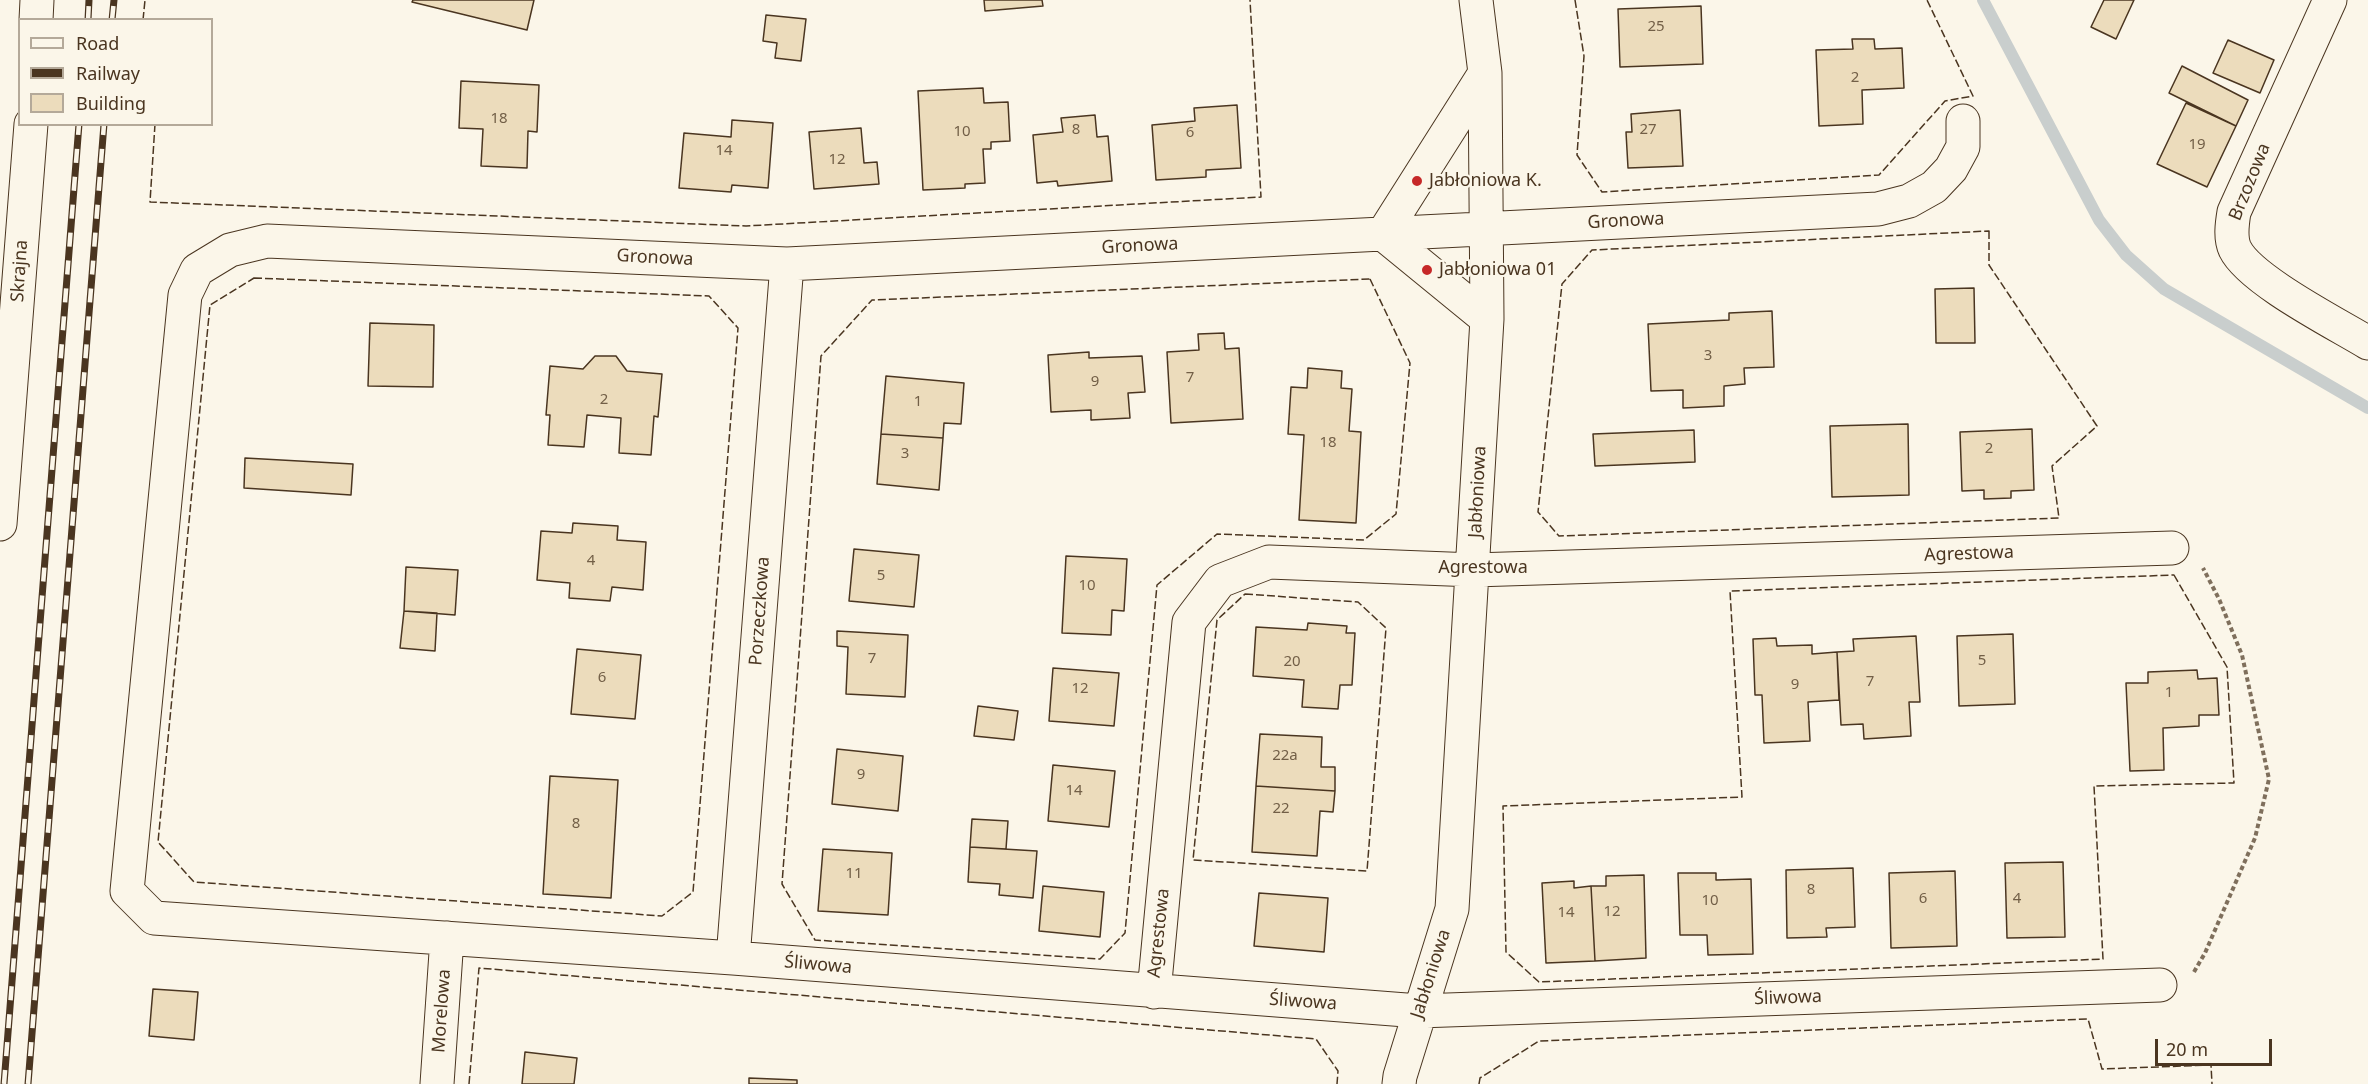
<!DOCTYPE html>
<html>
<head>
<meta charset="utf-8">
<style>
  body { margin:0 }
  #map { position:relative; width:2368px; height:1084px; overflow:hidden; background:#fbf6e9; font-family:"Noto Sans",sans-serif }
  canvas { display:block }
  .legend { position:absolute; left:18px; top:18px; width:195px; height:108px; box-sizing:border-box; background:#fbf6e9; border:2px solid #b4a999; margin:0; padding:8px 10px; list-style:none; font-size:18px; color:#4a3520 }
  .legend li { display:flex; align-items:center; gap:12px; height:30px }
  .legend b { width:30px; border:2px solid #b4a999 }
  .scale { position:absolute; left:2155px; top:1039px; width:117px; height:27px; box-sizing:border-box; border:3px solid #4a3520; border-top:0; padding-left:8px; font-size:18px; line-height:21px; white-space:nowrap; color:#4a3520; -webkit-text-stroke:4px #fbf6e9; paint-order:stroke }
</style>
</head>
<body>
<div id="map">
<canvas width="2368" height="1084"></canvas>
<ul class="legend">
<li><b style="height:8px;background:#fbf6e9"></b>Road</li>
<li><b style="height:8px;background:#4a3520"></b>Railway</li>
<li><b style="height:16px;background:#ecdcbc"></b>Building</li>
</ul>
<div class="scale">20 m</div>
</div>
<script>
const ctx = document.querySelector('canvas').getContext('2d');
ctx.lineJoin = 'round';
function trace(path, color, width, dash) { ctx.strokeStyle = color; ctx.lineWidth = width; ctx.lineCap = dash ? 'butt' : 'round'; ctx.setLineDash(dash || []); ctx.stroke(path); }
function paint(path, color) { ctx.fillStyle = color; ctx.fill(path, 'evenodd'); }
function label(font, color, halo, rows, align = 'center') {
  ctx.font = font + ' "Noto Sans",sans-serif'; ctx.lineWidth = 4.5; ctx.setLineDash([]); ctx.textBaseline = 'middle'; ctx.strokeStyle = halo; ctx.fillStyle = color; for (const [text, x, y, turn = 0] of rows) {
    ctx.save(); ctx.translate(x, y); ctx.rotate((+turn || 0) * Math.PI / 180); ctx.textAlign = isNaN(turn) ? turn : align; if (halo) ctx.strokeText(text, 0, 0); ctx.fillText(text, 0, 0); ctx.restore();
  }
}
trace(new Path2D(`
  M1983 0 2099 220 2126 255 2164 289 2368 408`), '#c9cecd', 12);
const building = new Path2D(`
  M413 0H534L527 30 412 2Z
  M984 0H1042L1043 6 985 11Z
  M2104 0H2134L2116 39 2091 27Z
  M1701 6 1703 64 1620 67 1618 9Z
  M766 15 806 19 801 61 775 58 777 43 763 41Z
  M1852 39H1874L1875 49 1902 48 1904 88 1862 90 1863 124 1819 126 1816 50 1853 49Z
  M2228 40 2274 60 2260 93 2213 73Z
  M2182 66 2248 100 2236 126 2169 93Z
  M461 81 539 85 537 132 528 131 527 168 481 166 483 129 459 128Z
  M983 88 984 103 1008 102 1010 141 991 142V149H983L985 183 965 184V188L923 190 918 91Z
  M2186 103 2236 126 2207 187 2157 164Z
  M1237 105 1241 168 1206 170V177L1156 180 1152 125 1195 121 1194 108Z
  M1680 110 1683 166 1628 168 1626 132H1632L1631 114Z
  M1095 115 1097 137 1108 136 1112 181 1058 186 1057 181 1037 183 1033 135 1063 132 1061 118Z
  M732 120 773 123 768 188 732 185 731 192 679 188 684 133 731 137Z
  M861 128 864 163 877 162 879 184 814 189 809 132Z
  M1974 288 1975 343H1936L1935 289Z
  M1772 311 1774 367 1744 368 1745 384 1724 386V406L1683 408V390L1651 391 1648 324 1729 320V313Z
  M370 323 434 325 433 387 368 386Z
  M1224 333 1225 349 1239 348 1243 419 1171 423 1167 352 1199 350 1198 334Z
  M1089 352V358L1142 356 1145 392 1128 393 1130 418 1091 420V410L1051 412 1048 355Z
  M595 356H616L627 371 662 374 658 417 654 416 651 455 619 453 621 418 587 415 584 447 548 445 550 415H546L550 366 583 369Z
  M1308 368 1342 371 1341 388 1352 389 1349 431 1361 432 1356 523 1299 520 1304 435 1288 434 1291 387 1307 388Z
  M886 376 964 383 961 424 944 423 943 438 881 434Z
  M1908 424 1909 495 1832 497 1830 426Z
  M2032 429 2034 490 2011 491V498L1984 499V490L1962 491 1960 432Z
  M1694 430 1695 462 1595 466 1593 434Z
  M881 434 943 438 939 490 877 484Z
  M245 458 353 464 351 495 244 488Z
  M573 523 618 526 617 540 646 542 643 590 612 587 610 601 569 598 570 583 537 580 541 531 572 533Z
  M854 549 919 555 914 607 849 601Z
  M1066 556 1127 559 1124 611 1112 610 1111 635 1062 633Z
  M406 567 458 570 455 615 404 611Z
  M404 611 437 613 435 651 400 648Z
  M1308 623 1347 626 1346 633H1355L1352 685H1340L1338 709 1302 707 1304 680 1253 676 1256 627 1307 630Z
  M837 631 908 635 905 697 846 694 848 647 837 646Z
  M2013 634 2015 704 1959 706 1957 636Z
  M1916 636 1920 702H1909L1911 736 1864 739 1863 724 1841 725 1837 652 1854 651 1853 639Z
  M1776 638 1777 646 1812 645V654L1837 652 1839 700 1808 702 1810 741 1764 743 1762 695H1755L1753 639Z
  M577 649 641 655 635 719 571 714Z
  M1053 668 1119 673 1114 726 1049 721Z
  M2197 670 2198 679 2217 678 2219 715H2199V726L2163 728 2164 770 2130 771 2126 683H2148V672Z
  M978 706 1018 711 1014 740 974 736Z
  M1260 734 1322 737 1321 767H1335V791L1256 786Z
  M837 749 903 756 898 811 832 804Z
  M1053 765 1115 771 1109 827 1048 821Z
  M550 776 618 780 611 898 543 894Z
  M1256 786 1335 791 1333 812 1320 811 1317 856 1252 852Z
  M972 819 1008 821 1006 849 970 847Z
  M970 847 1037 851 1033 898 999 895 1000 884 968 882Z
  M823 849 892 853 888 915 818 911Z
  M2063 862 2065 937 2007 938 2005 863Z
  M1853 868 1855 927 1826 928 1827 937 1787 938 1786 870Z
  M1955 871 1957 946 1891 948 1889 873Z
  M1678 873H1716V880L1751 879 1753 954 1708 955 1707 935H1680Z
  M1644 875 1646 958 1595 961 1591 886H1606V876Z
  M1574 881V888L1591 886 1595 961 1546 963 1542 883Z
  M1043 886 1104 892 1100 937 1039 931Z
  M1259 893 1328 898 1324 952 1254 946Z
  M153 989 198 992 194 1040 149 1036Z
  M525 1052 577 1058 574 1084H522Z
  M749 1078 797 1080V1084H749Z`);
paint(building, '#ecdcbc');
trace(building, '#4a3520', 1.5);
const minor = new Path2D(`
  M2330 0 2234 212C2232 224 2230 238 2235 249 2250 280 2337 324 2368 343
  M36 20 37 0
  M1485 73 1383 234 1487 319
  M1963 121V147L1951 169 1934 187 1909 201 1878 209 787 264 267 241 230 250 197 270 185 295 127 891 154 918 733 958 1419 1011 2160 985
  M0 524 31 124
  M733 958 787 264
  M1154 992 1189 622 1220 581 1269 562 1474 570 2172 548
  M437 1084 447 938
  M1399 1084 1400 1076 1452 909 1487 319 1485 73 1476 0`);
trace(minor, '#4a3520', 35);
trace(new Path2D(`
  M2194 972 2205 953 2255 838 2269 779 2242 655 2219 599 2203 568`), '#7f6f5c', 4, [4.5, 3]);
trace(minor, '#fbf6e9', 33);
const rail = new Path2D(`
  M88 20 89 0
  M112 20 114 0
  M4 1084 79 124
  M28 1084 104 124`);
trace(rail, '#4a3520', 7);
trace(rail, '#fbf6e9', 4.5, [14]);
trace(new Path2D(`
  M1575 0 1584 56 1577 155 1602 192 1879 175 1945 101 1973 96 1927 0
  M143 20 145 0
  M155 124 150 202 746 226 1261 197 1250 0
  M1989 231V265L2097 426 2052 466 2059 518 1559 536 1538 512 1562 284 1592 250Z
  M254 278 709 296 738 328 693 892 662 916 194 882 158 842 210 305Z
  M1370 279 1410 363 1396 514 1364 540 1217 534 1157 585 1125 933 1100 959 815 940 782 884 821 356 872 300Z
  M2174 575 2227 667 2234 783 2094 786 2103 959 1539 982 1506 952 1503 806 1742 797 1730 591Z
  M1245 594 1358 602 1386 628 1367 871 1193 860 1217 620Z
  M469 1084 479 968 1316 1039 1338 1071 1337 1084
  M1479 1084 1480 1078 1539 1041 2088 1019 2102 1069 2211 1065 2212 1084`), '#4a3520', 1.5, [8, 3]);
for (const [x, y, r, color] of [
  [1417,181,6,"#c62828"],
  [1427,270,6,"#c62828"]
]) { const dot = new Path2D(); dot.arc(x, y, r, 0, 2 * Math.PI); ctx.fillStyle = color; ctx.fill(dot); trace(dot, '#fbf6e9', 2); }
label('15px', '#725f47', null, [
  ["25",1656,27],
  ["2",1855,78],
  ["18",499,119],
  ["8",1076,130],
  ["27",1648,130],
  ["10",962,132],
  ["6",1190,133],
  ["19",2197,145],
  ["14",724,151],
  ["12",837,160],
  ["3",1708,356],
  ["7",1190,378],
  ["9",1095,382],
  ["2",604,400],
  ["1",918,402],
  ["18",1328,443],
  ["2",1989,449],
  ["3",905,454],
  ["4",591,561],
  ["5",881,576],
  ["10",1087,586],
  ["7",872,659],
  ["5",1982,661],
  ["20",1292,662],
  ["6",602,678],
  ["7",1870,682],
  ["9",1795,685],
  ["12",1080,689],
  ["1",2169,693],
  ["22a",1285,756],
  ["9",861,775],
  ["14",1074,791],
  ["22",1281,809],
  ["8",576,824],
  ["11",854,874],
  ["8",1811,890],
  ["6",1923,899],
  ["4",2017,899],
  ["10",1710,901],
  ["12",1612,912],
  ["14",1566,913]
]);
label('18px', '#4a3520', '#fbf6e9', [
  ["Jabłoniowa K.",1429,181],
  ["Jabłoniowa 01",1439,270]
], 'left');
label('18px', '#4a3520', '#fbf6e9', [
  ["Brzozowa",2250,182,-68],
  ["Gronowa",1626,221,-3],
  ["Gronowa",1140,246,-3],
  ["Gronowa",655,258,3],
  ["Skrajna",20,271,-86],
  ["Jabłoniowa",1478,492,-87],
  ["Agrestowa",1969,554,-2],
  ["Agrestowa",1483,568],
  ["Porzeczkowa",760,611,-86],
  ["Agrestowa",1159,933,-84],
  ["Śliwowa",818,965,5],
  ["Jabłoniowa",1431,974,-72],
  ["Śliwowa",1788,998,-2],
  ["Śliwowa",1303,1002,4],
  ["Morelowa",442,1011,-86]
]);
</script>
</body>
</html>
